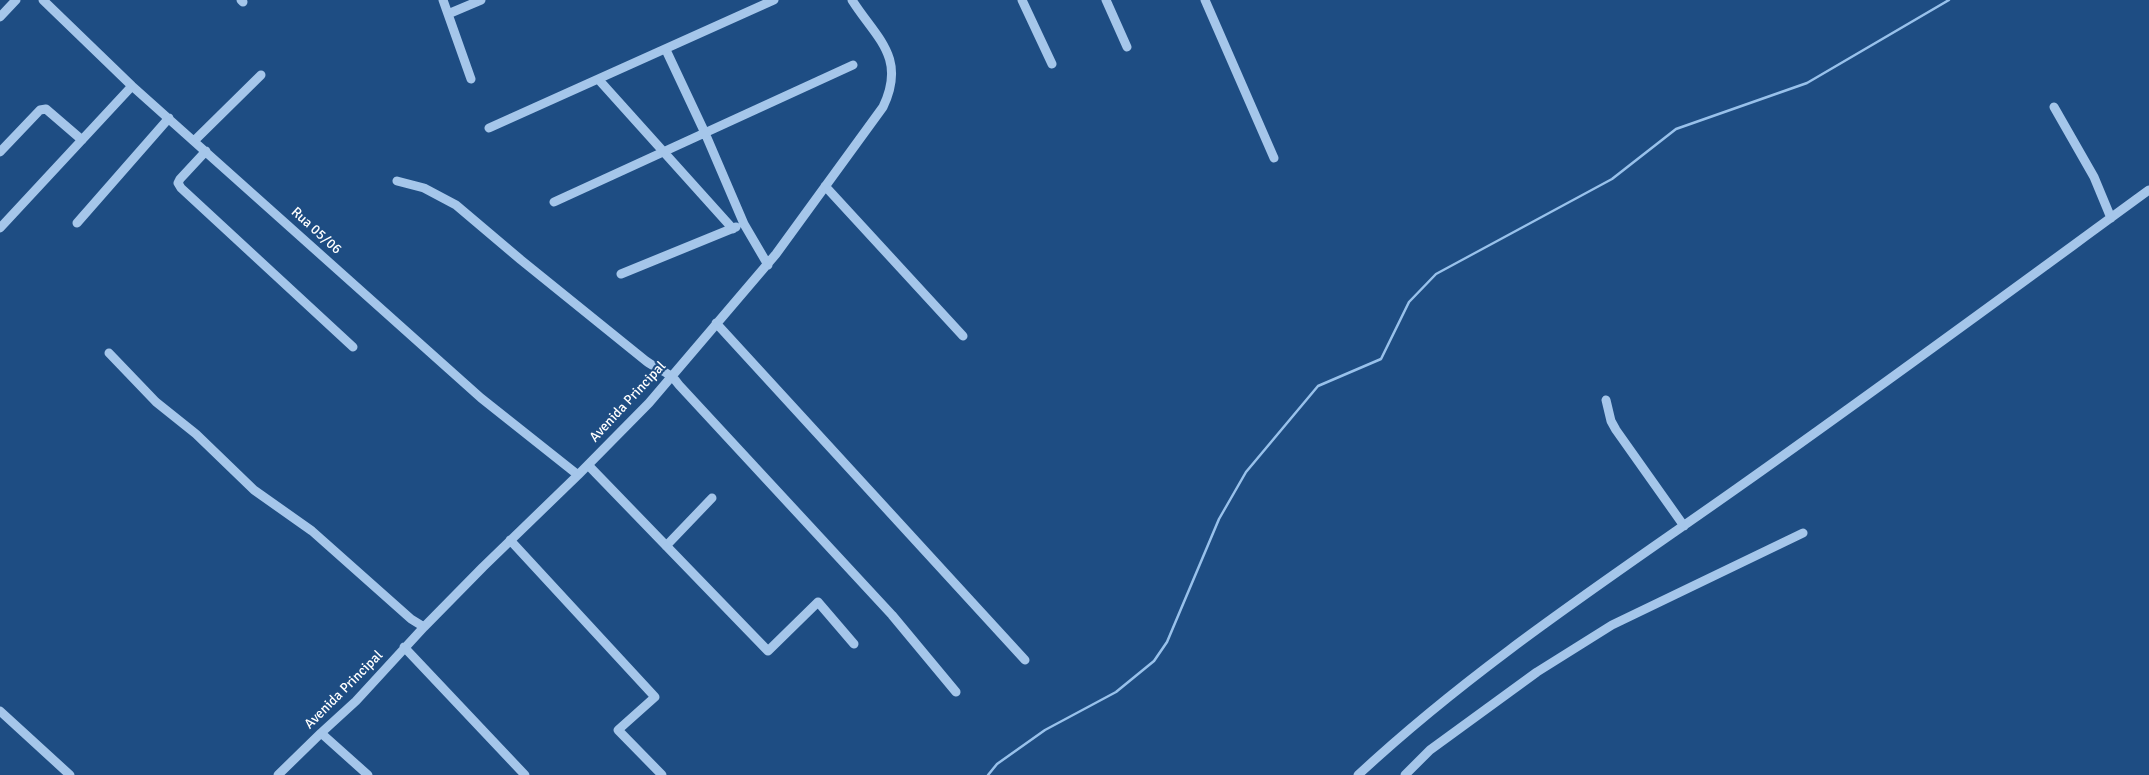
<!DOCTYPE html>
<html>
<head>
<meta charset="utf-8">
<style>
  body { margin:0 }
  canvas { display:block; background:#1e4d83 }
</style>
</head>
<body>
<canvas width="2149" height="775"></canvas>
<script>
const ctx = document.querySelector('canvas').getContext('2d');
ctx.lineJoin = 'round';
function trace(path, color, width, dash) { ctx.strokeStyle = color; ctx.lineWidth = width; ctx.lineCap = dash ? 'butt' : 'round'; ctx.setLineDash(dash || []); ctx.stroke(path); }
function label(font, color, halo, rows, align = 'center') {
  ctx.font = font + ' Signika,sans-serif'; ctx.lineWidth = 4.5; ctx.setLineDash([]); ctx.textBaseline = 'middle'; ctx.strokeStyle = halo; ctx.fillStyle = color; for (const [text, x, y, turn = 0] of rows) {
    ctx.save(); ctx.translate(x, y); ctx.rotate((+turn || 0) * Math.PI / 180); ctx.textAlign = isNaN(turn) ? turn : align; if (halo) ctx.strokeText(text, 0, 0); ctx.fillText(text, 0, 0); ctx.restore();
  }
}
trace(new Path2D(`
  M988 775 997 764 1045 730 1116 692 1154 661 1167 642 1219 519 1246 472 1318 386 1381 359 1409 302 1436 274 1612 179 1676 129 1807 83 1949 0`), '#98c1eb', 2.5);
trace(new Path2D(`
  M43 0 132 86 481 398 578 475
  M241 0 243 2
  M443 0 471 79
  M1022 0 1052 64
  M1106 0 1127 47
  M1205 0 1274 158
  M448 14 481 0
  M0 17 16 0
  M666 50 705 133 744 224 768 265
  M599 80 733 229
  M2054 107 2094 177 2111 218
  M489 128 774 0
  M194 141 261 75
  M206 151 180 179 178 183 181 188 353 347
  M0 152 40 110 46 109 82 140
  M397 181 424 188 456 205 521 260 646 361C660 371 670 372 679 385L892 615 956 692
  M825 186 963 336
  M554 202 853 65
  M77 223 169 118
  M0 228 132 86
  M621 274 736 227
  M716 323 1025 660
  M109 353 156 402 196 434 254 490 312 531 411 619 424 627
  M1606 400 1611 421 1616 430 1684 526
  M588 465 768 651 818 602 854 644
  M510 540 655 697 618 730 662 775
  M666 546 712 498
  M404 647 525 775
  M0 711 70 775
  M321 733 368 775
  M278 775 321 733 356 701 424 627 483 567 578 475 649 403 776 254 883 107C907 57 876 38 852 0
  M1358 775C1474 667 1607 580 1736 489 1875 391 2012 290 2149 190
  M1405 775 1430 750 1537 672 1612 625 1803 533`), '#a5c6ea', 9);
label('14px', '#fff', '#1e4d83', [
  ["Rua 05/06",316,231,42],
  ["Avenida Principal",628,402,-47],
  ["Avenida Principal",344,690,-45]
]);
</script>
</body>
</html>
